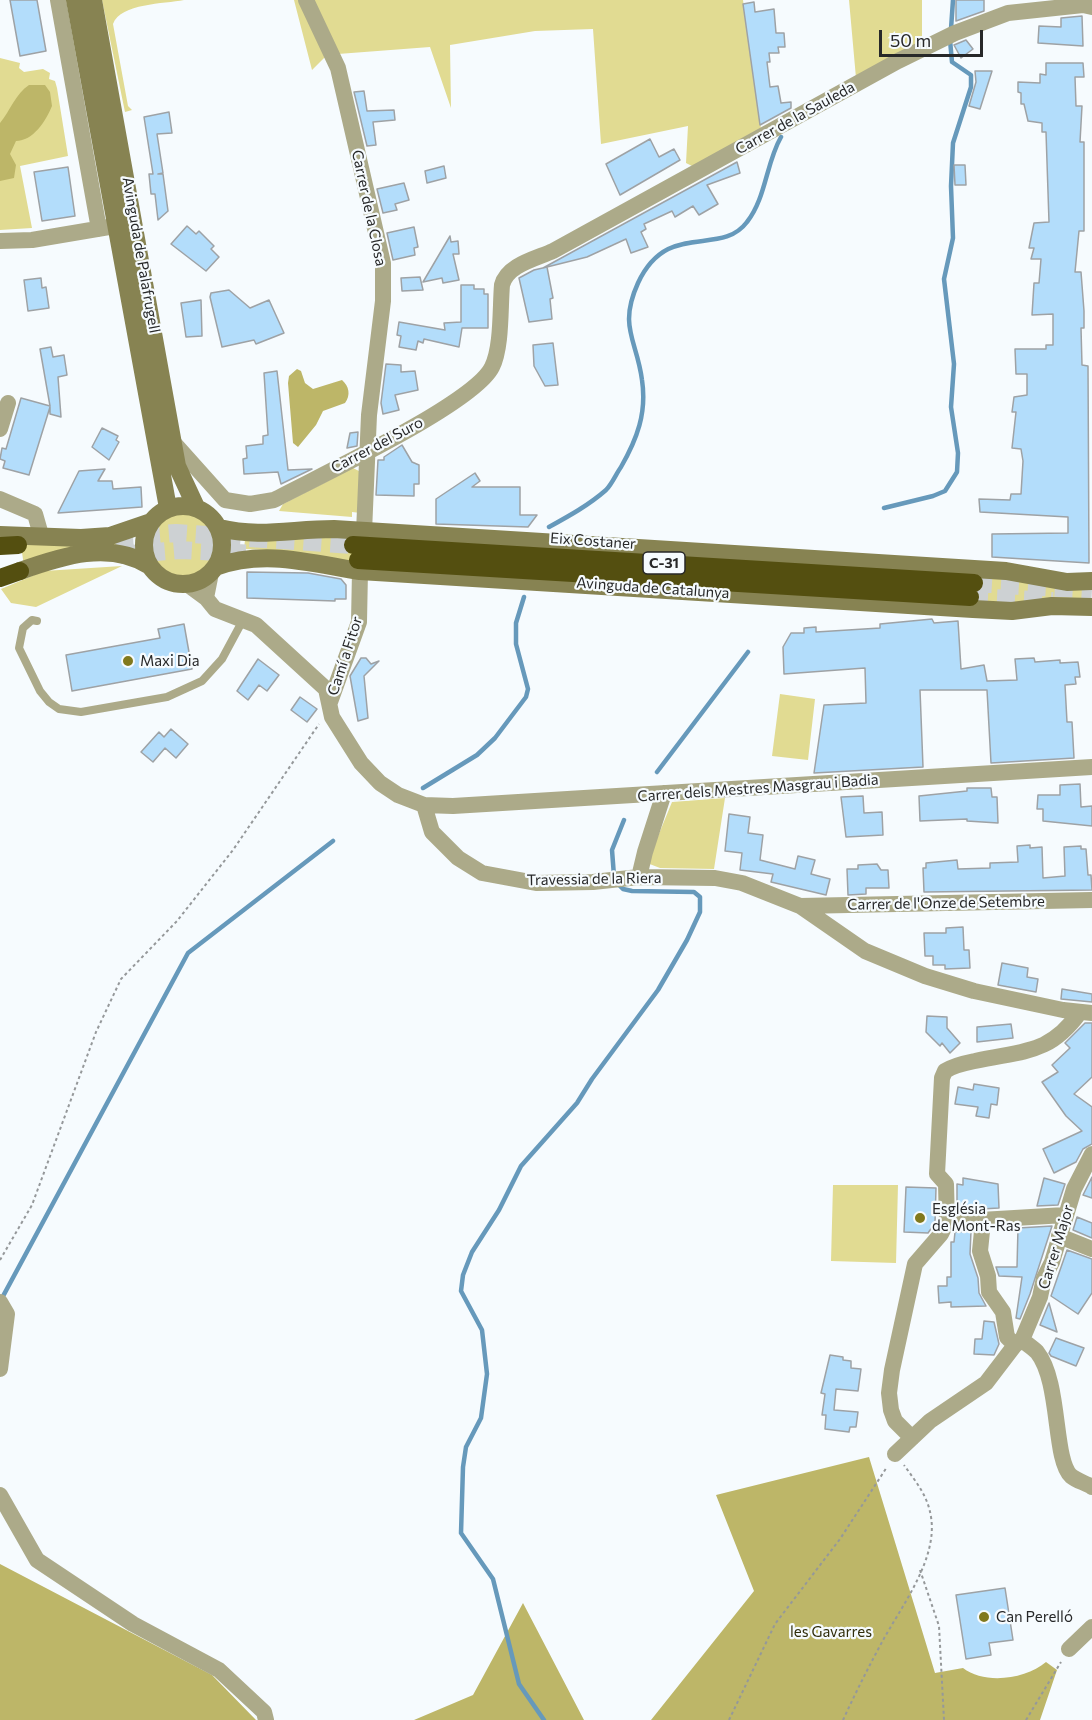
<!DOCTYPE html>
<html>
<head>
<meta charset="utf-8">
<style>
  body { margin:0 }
  #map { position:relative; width:1092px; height:1720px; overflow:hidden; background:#f6fbfe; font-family:Commissioner,sans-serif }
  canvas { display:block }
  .scale { position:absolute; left:879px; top:30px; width:104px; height:27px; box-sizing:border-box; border:3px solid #272829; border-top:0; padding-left:8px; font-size:18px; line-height:21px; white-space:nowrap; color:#272829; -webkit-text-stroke:4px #f6fbfe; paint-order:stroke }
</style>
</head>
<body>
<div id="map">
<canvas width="1092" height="1720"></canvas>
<div class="scale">50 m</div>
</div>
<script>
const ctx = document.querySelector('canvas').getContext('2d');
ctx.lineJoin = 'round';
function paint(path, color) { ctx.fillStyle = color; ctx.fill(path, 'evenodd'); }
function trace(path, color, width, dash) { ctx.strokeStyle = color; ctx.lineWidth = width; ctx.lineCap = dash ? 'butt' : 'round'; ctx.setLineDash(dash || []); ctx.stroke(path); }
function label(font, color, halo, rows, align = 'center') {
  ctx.font = font + ' Commissioner,sans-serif'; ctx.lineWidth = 4.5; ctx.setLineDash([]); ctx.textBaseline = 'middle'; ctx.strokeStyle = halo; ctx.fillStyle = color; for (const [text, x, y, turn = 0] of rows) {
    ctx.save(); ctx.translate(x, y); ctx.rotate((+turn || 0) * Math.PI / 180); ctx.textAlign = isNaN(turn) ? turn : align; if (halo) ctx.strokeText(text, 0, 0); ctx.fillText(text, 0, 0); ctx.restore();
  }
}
paint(new Path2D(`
  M102 0H184C164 4 121 3 113 24L128 106 132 110 125 112Z
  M294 0H303L327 55 312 70Z
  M311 0H743L761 129 692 166 686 163 688 126 601 144 593 29 535 31 450 45 451 108 430 47 338 54Z
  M849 0H922V42L856 78Z
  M0 58 20 63 19 68 24 72 43 69 50 73 49 79 55 81 57 88 68 156 20 166 32 228 0 230Z
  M353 468 359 471 361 513 352 512V517L279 511 283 504Z
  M151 544a32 32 0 1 1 64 0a32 32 0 1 1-64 0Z
  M295 535 354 539 353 565 288 551 244 549 245 540 261 542Z
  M122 538V547L24 566 20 539Z
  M122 566 36 607 11 603 1 589 44 571Z
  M973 577 1002 578 1082 590V600L1032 604 972 603Z
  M780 694 815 699 808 760 772 756Z
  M725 798 714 869 660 868 647 863 672 802Z
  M833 1185H898L896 1263 831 1261Z`), '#e1db92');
paint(new Path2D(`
  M29 85H45L50 92 52 106C46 121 33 141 16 141L10 154 16 165 14 178 0 181V123C10 111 16 93 29 85Z
  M297 369 301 371 305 383 313 389 342 380C349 386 351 395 345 403L323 411 316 425 298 447 293 443 288 383 289 376Z
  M869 1457 935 1673 963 1668C985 1685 1026 1679 1046 1662L1057 1670 1040 1720H651L754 1591 716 1495Z
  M0 1564 212 1675 256 1720H0Z
  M523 1603 584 1720H414L473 1695Z`), '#bdb668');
trace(new Path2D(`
  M951 29 953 0
  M884 508 933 496 945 491 957 472 958 453 951 407 954 364 944 279 953 238 951 186 953 143 971 87V75L952 62 950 40
  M549 527C569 516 589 505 606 490 612 484 616 474 621 467 637 439 647 413 642 380 637 340 618 327 638 283 668 219 720 258 747 222 766 198 766 163 781 137
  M657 772 748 652
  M423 788 477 755 495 738 526 697 528 689 516 644V623L524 597
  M614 876 612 850 624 820
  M1 1300 188 953 333 841
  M544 1720 519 1684 493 1579 461 1533 463 1467 466 1447 481 1418 487 1374 482 1330 461 1291 463 1275 472 1252 499 1210 521 1166 577 1103 592 1079 658 990 687 940 700 912V897L694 892 632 891 623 889 618 884`), '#69b', 4.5);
const building = new Path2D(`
  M10 0H37L46 51 20 56Z
  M956 0H984V11L956 21Z
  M754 2 755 12 774 9 776 33H784L785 47H778L779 53H769L770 62H767L770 87 778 86 781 103 791 102V108L760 125 743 4Z
  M1082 16 1083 46 1038 43 1039 26 1061 27V18Z
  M966 40 973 49 961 58 954 45Z
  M1046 63H1083L1084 77H1075L1076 106H1082L1080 142H1084V231H1079L1075 272H1081L1084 311V328H1081L1082 365 1088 366 1089 563 992 557V534L1068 533V517L980 512 979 499 1010 500 1011 494H1021L1023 461 1021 449 1012 448 1016 412H1012L1014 397 1027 395V374H1016L1015 349H1046V345H1053V314L1032 315 1034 283H1039L1041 259H1031L1034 248H1029L1034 223 1049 222 1046 132H1042V123L1028 121 1024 104H1021V93L1018 92V82L1040 83V74L1046 75Z
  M975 71H992L980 109 969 106 976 82Z
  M364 91 367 111 394 110 395 120 373 122 376 145 367 146 354 92Z
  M169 112 172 133 157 134 163 173 158 174H163L168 211 158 220 155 194H151L149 174H153L144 117Z
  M650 139 659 157 674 149 680 160 620 195 606 164Z
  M737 162 740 173 707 185 718 204 699 215 693 206 675 217 672 211 644 224 646 229 641 232 648 247 631 253 626 239 587 257 543 268Z
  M954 165H965L966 185H955Z
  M444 166 446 178 427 183 425 171Z
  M68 167 75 216 42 221 34 172Z
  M404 183 409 200 395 204 397 210 383 213 377 189Z
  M187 226 196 234 199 231 214 246 211 249 219 257 206 271 171 244Z
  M414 227 418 247 414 248 415 255 393 260 387 233Z
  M450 236 451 242 458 241 459 254H453L459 280 443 283 442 278 423 282Z
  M547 267 553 298 550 299 552 319 529 322 519 278 534 270Z
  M420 277 423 290 402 291 401 278Z
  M41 278 42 288 46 287 49 308 28 311 24 280Z
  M461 285H474V289H484V294H488V328H462L459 347 424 339 423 343 418 341 416 350 399 347 401 336 397 335 399 322 445 330 444 323 461 322Z
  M229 290 250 308 269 300 284 333 256 344 254 340 222 347 210 297 211 293Z
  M201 300 202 336 186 337 181 303Z
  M553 343 558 385 545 386 534 366 533 345Z
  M51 347 53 357 64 355 67 375 58 377 61 417 50 414V407L29 475 3 468 5 461 0 459 2 448 6 449 21 398 50 406 40 349Z
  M386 364 401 365V372L415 371 418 390 395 395 399 410 383 414 381 403Z
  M277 371 288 470 312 469 281 484 278 472 244 474 243 459 247 458 246 446 263 444V436L268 435 264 373Z
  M102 428 118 436 116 440 119 442 109 460 92 447Z
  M358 432 357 446 347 448 350 433Z
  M402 445 412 462 419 465V484H414V496L376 495 378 460H384V457Z
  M105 469 98 481H112L113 489 141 487 142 507 58 513 79 471Z
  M475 473 480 481 472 487H520V515H537L528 527 436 524V499Z
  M247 572 308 573 341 579 346 585V599H335V601L247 598Z
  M932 619 934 623 958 621 961 669 984 665 987 681 1017 680 1015 659 1034 658 1035 662 1060 660V663L1078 662 1080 677H1075L1076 684 1065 685 1067 722H1072L1074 758 991 763 987 690H920L923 767 814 773 824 705 866 703 865 668 784 674 783 647 791 633H804V628L816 627V632L880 628V624Z
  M184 624 192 669 72 691 66 655 160 638 158 629Z
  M361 658H366L371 664 379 661 364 676 368 718 358 721 350 676Z
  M258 659 279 675 267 691 259 685 248 700 237 691Z
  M300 697 317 709 307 722 291 710Z
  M171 729 188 744 176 758 165 748 153 762 141 752 159 732 164 737Z
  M1080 784 1081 807 1092 806V826L1043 821V809H1037L1038 795H1060V785Z
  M967 788H991L992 797H997L998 823 967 821V819L920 821 919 796 967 791Z
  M863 796 864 813 882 812 883 835 846 837 841 797Z
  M729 814 750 817 748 833 763 835 760 860 795 869 798 856 815 860 811 874 830 879 826 895 771 882 773 874 740 870 742 853 725 851Z
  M1030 845V848L1042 847 1043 878 1065 876 1064 847 1081 846V849H1086L1088 875H1091L1092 890 924 892 923 868H926V863L957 860 958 869 990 868V863L1018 862 1017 846Z
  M877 864 881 870H888L889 888H866V894L848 895 847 869H858V865Z
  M963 927 964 950H969L970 968 945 969V965H933V956H925L924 933H946V928Z
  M1002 963 1028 968 1027 977 1038 979 1036 992 998 985Z
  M1062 989 1092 994V1002L1061 999Z
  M927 1016 947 1017V1028L960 1043 950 1053 942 1043 940 1046 926 1032Z
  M1085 1023H1092V1077L1074 1094 1092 1107V1144L1083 1149 1076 1162 1054 1173 1043 1149 1082 1131 1066 1116 1042 1082 1058 1072 1052 1065 1070 1048 1065 1043Z
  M1011 1024 1013 1038 977 1042V1027Z
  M974 1084 999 1088 997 1105 991 1104 989 1118 976 1116 978 1107 955 1104 958 1087 973 1090Z
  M1092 1177V1198L1083 1195Z
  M963 1178 998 1184 999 1208 963 1210V1206H957V1184L963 1185Z
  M1044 1178 1065 1184 1058 1205 1037 1206Z
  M906 1187 936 1188 935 1223 928 1233 904 1232Z
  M1077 1217 1092 1223V1238L1073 1230Z
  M1052 1226 1030 1294 1020 1319 1016 1318 1022 1277 999 1276 996 1267H1017L1018 1228Z
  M971 1231 970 1254 978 1278 979 1293 986 1306 951 1307V1302L939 1303 938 1286H947V1277H951V1242H954L955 1232Z
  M1067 1250 1092 1259V1293L1078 1314 1051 1296Z
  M1049 1303 1057 1332 1040 1325Z
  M984 1321 994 1322 999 1344 994 1355 974 1354 975 1339H982Z
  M1056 1338 1084 1348 1076 1366 1051 1356 1049 1353Z
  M830 1355 843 1357V1360L851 1361V1368L861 1369 858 1391 836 1389 834 1410 858 1412 856 1427H850L849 1432 825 1429 826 1415H822L825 1394 821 1393Z
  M1005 1588 1013 1640 989 1643 991 1655 966 1659 956 1595Z`);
paint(building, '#b3ddfb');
trace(building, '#9ea2a5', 1.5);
trace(new Path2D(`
  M115 538 176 533 353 545
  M120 555 180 550 255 554
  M974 583 1092 590
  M970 597 1053 601`), '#cdd1d3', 18, [18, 9]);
trace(new Path2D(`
  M0 1260 32 1205 96 1032 121 979 177 921 233 850 319 724
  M920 1570 939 1626 944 1720
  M729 1720 775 1624 840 1539 887 1467
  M843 1720C855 1694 868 1668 882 1642 901 1607 938 1559 931 1517 928 1496 916 1482 904 1465
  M1026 1720 1061 1662`), '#95989a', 2, [3, 3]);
trace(new Path2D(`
  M37 621 32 620 23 628 19 648 40 691 49 702 59 709 81 712 167 697 202 681 222 659 243 620`), '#acaa89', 8);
trace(new Path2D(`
  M58 0 99 229
  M306 0 338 68 383 263V301L369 415 364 532
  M0 241 32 240 109 227
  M0 429 8 403
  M174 443 225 500 250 504 274 500C317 477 474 404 492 367 502 347 500 308 502 285 507 265 535 259 553 251L898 61 955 33 1008 13 1083 5 1092 7
  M0 499 35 514 41 535
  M187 584 206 598 215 609 256 625 326 689 332 717 361 763 380 783 398 795 424 805 453 806 1092 767
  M206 598 211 573
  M330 702 359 622 360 571
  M424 805 432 832 458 858 482 873 536 883 593 882 639 877 715 878 742 883 800 906 865 951 925 976 974 991 1063 1010 1092 1013
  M639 877 645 852 664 793
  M800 906 1092 900
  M983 1221 980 1251 988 1276 989 1292 1003 1312 1007 1337 1015 1345
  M947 1222 946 1184 937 1174 942 1078 945 1071C954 1065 965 1063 975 1061 1024 1050 1049 1055 1080 1012
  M1059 1236 1092 1249
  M0 1302 7 1314 0 1369
  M1022 1340C1027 1344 1033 1348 1037 1352 1061 1382 1053 1459 1071 1476 1077 1481 1086 1483 1092 1487
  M912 1438 895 1421 891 1410 889 1393 892 1370 915 1264 941 1234 947 1222 1065 1215
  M895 1454 930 1421 986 1383 1015 1345 1022 1340 1040 1297 1044 1278 1052 1262 1074 1189 1092 1154
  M0 1495 37 1560 133 1624 219 1670 264 1712 266 1720
  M1069 1649 1092 1627`), '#acaa89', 16);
trace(new Path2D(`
  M75 0 168 508
  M93 0 177 466 196 507
  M144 545a39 39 0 1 1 78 0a39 39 0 1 1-78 0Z
  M219 528C260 538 292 529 334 529L1006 571 1067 582 1092 581
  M0 535 81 538 110 536 151 522
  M215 567C264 549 310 563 360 571L973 609 1012 611 1052 606 1092 607
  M20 571C62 556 110 540 150 566`), '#878352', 18);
trace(new Path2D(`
  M353 545 974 583
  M0 546 18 545
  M358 560 970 597
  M0 578 20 571`), '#544f10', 18);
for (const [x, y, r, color] of [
  [128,661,6,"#81791e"],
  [920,1218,6,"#81791e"],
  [984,1617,6,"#81791e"]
]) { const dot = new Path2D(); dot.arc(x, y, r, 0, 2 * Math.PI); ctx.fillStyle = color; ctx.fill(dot); trace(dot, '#f6fbfe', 2); }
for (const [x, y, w] of [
  [664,563,42]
]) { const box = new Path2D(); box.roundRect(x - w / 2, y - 11, w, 22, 4.5); ctx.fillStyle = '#f6fbfe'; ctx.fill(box); trace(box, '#272829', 1.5); }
label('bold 14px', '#272829', null, [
  ["C-31",664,563]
]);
label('15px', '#272829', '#f6fbfe', [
  ["Carrer de la Sauleda",795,118,-29],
  ["Carrer de la Closa",369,208,78],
  ["Avinguda de Palafrugell",141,255,80],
  ["Carrer del Suro",377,445,-28],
  ["Eix Costaner",593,541,4],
  ["Avinguda de Catalunya",653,588,4],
  ["Camí a Fitor",345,656,-72],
  ["Carrer dels Mestres Masgrau i Badia",758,788,-4],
  ["Travessia de la Riera",594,879,-1],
  ["Carrer de l'Onze de Setembre",946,903,-1],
  ["Carrer Major",1056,1247,-73]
]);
label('15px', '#272829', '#f6fbfe', [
  ["Maxi Dia",140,661],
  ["Església",932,1209],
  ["de Mont-Ras",932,1226],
  ["Can Perelló",996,1617]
], 'left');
label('15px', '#312e0b', '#f6fbfe', [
  ["les Gavarres",831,1632]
]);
</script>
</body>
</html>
